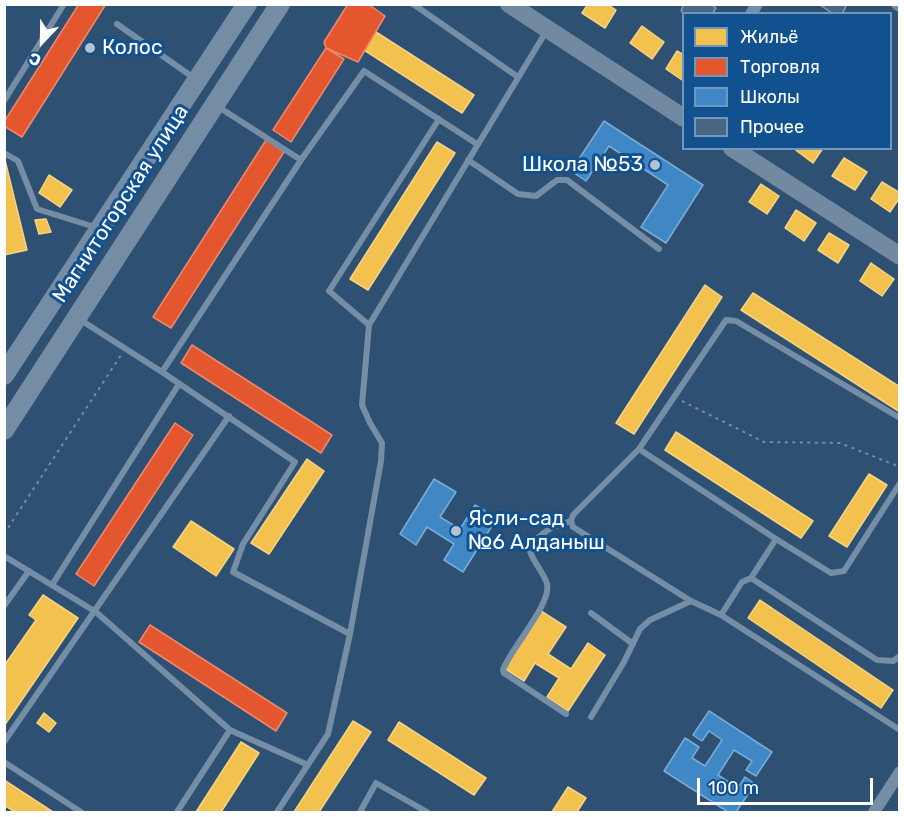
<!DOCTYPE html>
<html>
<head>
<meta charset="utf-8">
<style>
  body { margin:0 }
  #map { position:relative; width:904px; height:817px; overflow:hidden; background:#2e5072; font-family:Rubik,sans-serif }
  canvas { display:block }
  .frame { position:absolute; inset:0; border:6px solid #fff; pointer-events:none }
  .legend { position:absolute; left:682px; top:12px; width:210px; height:138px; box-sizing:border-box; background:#11518f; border:2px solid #7097bc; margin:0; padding:8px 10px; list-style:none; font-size:18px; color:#fff }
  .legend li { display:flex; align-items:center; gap:12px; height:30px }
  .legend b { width:30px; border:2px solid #7097bc }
  .north { position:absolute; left:12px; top:12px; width:60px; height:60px; -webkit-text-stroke:4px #11518f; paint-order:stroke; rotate:202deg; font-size:16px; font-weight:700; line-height:24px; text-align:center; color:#fff }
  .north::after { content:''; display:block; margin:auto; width:21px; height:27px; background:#fff; clip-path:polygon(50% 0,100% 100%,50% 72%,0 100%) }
  .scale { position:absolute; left:697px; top:778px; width:176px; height:27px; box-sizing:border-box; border:3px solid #fff; border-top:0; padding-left:8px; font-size:18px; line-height:21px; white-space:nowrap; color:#fff; -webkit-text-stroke:4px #11518f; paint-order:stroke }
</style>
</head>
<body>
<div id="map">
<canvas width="904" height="817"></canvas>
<div class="frame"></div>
<ul class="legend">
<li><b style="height:16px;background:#f2c14e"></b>Жильё</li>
<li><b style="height:16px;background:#e4572e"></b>Торговля</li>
<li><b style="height:16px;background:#3f88c5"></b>Школы</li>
<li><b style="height:16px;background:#496581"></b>Прочее</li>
</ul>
<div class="north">С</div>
<div class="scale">100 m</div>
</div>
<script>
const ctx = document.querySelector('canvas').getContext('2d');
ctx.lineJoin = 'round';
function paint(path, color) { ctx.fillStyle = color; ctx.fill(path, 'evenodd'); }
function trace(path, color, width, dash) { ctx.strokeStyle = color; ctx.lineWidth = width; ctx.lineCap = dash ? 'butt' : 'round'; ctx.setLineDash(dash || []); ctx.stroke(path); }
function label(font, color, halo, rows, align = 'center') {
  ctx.font = font + ' Rubik,sans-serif'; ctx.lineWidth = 6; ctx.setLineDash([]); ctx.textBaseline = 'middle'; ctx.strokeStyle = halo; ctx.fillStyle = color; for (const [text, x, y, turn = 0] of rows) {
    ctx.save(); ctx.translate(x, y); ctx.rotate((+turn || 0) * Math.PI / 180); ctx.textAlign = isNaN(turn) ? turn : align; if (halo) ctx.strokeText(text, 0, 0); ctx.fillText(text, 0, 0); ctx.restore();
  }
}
const homes = new Path2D(`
  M588 4H607L616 10 605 28 582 13Z
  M642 26 664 42 652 59 630 43Z
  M376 32 474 95 462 113 364 50Z
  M677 51 684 55 682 80 666 69Z
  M437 142 455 153 368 290 350 279Z
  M793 148H823L813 163Z
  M4 156 27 250 4 255Z
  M844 158 867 172 855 190 832 176Z
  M49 175 72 190 60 207 39 193Z
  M882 182 900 193V197L890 212 871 199Z
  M761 184 779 196 767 214 749 202Z
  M796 210 816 223 804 241 785 228Z
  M46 219 51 232 39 234 35 220Z
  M829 233 849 245 838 263 818 250Z
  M871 263 894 279 882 296 860 281Z
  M705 285 722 297 634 434 616 423Z
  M753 293 900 387V412L741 310Z
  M676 432 813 521 801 538 665 450Z
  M307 459 324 471 269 554 251 543Z
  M869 474 887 485 847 547 829 536Z
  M191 521 234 549 216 576 173 547Z
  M43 595 78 618 4 726V666L36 620 29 615Z
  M760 600 893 690 881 708 748 618Z
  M541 611 566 627 548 654 571 669 588 643 605 655 568 711 547 697 559 678 535 663 524 681 504 668Z
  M44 713 56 723 49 732 37 723Z
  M353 721 371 732 319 812H294Z
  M399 722 486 778 474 795 388 740Z
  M241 742 259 753 221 812H196Z
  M4 780 53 812H15L4 805Z
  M568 787 586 798 577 812H552Z`);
paint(homes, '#f2c14e');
trace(homes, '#f6d483', 1.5);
const shops = new Path2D(`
  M79 4H106L22 137 4 126V122Z
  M348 4H368L385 16 358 62 326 48 324 42Z
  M326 48 344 59 291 142 273 130Z
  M266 140 284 152 171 328 153 317Z
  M192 345 332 435 321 453 181 363Z
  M175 423 193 435 94 586 76 574Z
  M150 625 287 713 276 731 139 642Z`);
paint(shops, '#e4572e');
trace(shops, '#ec896d', 1.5);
const schools = new Path2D(`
  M604 121 703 185 666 243 641 227 668 185 609 146 586 181 571 171Z
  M434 479 456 492 440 517 460 529 475 505 497 518 463 572 444 560 454 544 427 527 416 545 400 534Z
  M709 711 772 752 756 776 746 770 752 761 734 750 718 775 738 788 745 777 755 784 736 812H728L664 771 685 738 699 747 692 758 705 766 722 740 709 731 702 741 693 735Z`);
paint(schools, '#3f88c5');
trace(schools, '#79acd6', 1.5);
const building = new Path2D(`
  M684 4H710L716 8 712 14H685L681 11Z
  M819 4H847L842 14H833Z`);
paint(building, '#496581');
trace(building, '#8a9fb4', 1.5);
trace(new Path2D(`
  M682 401 764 442 840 443 900 467
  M4 534 121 355`), '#758ea6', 2, [3, 4.5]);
trace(new Path2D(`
  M413 4 518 77
  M117 24 194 78
  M4 101 64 4
  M217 106 301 160
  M439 119 329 291 369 325 547 30
  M4 153 18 161 37 209 98 228
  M468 160 518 194 536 196 557 180H567L659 249
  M79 319 162 372
  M369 325 362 405 370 423 382 443 381 461 350 634 233 572 243 544 295 462 162 372 301 160 364 71 477 144
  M639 449 776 539
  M4 556 96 612 230 730 177 812
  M751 578 776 539 831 573 844 571 900 483
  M52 585 179 384
  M691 601 721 615
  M4 606 29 571
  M591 613 633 644
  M900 656 893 661 877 660 751 578 742 582 721 615 900 730
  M566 714 504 673 503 670C510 649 552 604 547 584 544 572 530 559 529 547 543 531 551 527 571 521
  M591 717 624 662 640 629 650 620 691 601 573 527 571 521 573 515 639 449 726 320 736 321 900 418
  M230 730 308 765
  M4 742 229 416
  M4 762 81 812
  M277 812 328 734 350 634
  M360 812 376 783 427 812`), '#758ea6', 6);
trace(new Path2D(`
  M897 4 900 6
  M751 14 757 4
  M874 812 900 772`), '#758ea6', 12);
trace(new Path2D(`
  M509 4 684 118
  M732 148 900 256`), '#718aa2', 18);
trace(new Path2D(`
  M4 375 247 4
  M4 430 280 4`), '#758ca5', 20);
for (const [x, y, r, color] of [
  [90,48,6,"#b6c2ce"],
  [655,165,6,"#b6c2ce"],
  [456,531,6,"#b6c2ce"]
]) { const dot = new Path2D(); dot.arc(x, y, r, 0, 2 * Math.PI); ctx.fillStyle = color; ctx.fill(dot); trace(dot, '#11518f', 2); }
label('21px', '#fff', '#11518f', [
  ["Колос",102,48],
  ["Школа №53",643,165,"right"],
  ["Ясли-сад",468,519],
  ["№6 Алданыш",468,543]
], 'left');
label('21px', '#fff', '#11518f', [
  ["Магнитогорская улица",121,204,-57]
]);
</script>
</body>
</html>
